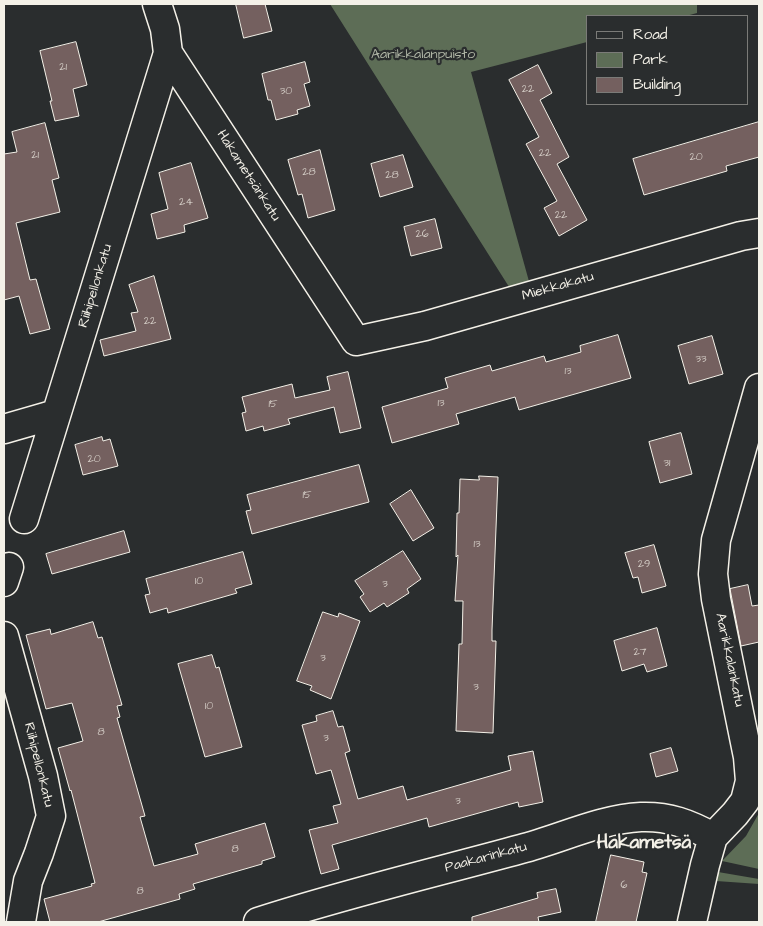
<!DOCTYPE html>
<html>
<head>
<meta charset="utf-8">
<style>
  body { margin:0 }
  #map { position:relative; width:763px; height:926px; overflow:hidden; background:#2a2d2e; font-family:"Architects Daughter",sans-serif }
  canvas { display:block }
  .frame { position:absolute; inset:0; border:5px solid #f4f1e8; pointer-events:none }
  .legend { position:absolute; left:586px; top:15px; width:162px; height:90px; box-sizing:border-box; background:#2a2d2e; border:1px solid #7b7b78; margin:0; padding:6px 9px; list-style:none; font-size:15px; color:#f4f1e8 }
  .legend li { display:flex; align-items:center; gap:10px; height:25px }
  .legend b { width:25px; border:1px solid #7b7b78 }
</style>
</head>
<body>
<div id="map">
<canvas width="763" height="926"></canvas>
<div class="frame"></div>
<ul class="legend">
<li><b style="height:6px;background:#2a2d2e"></b>Road</li>
<li><b style="height:14px;background:#5d6d56"></b>Park</li>
<li><b style="height:14px;background:#74605f"></b>Building</li>
</ul>
</div>
<script>
const ctx = document.querySelector('canvas').getContext('2d');
ctx.lineJoin = 'round';
function paint(path, color) { ctx.fillStyle = color; ctx.fill(path, 'evenodd'); }
function trace(path, color, width, dash) { ctx.strokeStyle = color; ctx.lineWidth = width; ctx.lineCap = dash ? 'butt' : 'round'; ctx.setLineDash(dash || []); ctx.stroke(path); }
function label(font, color, halo, rows, align = 'center') {
  ctx.font = font + ' "Architects Daughter",sans-serif'; ctx.lineWidth = 4.5; ctx.setLineDash([]); ctx.textBaseline = 'middle'; ctx.strokeStyle = halo; ctx.fillStyle = color; for (const [text, x, y, turn = 0] of rows) {
    ctx.save(); ctx.translate(x, y); ctx.rotate((+turn || 0) * Math.PI / 180); ctx.textAlign = isNaN(turn) ? turn : align; if (halo) ctx.strokeText(text, 0, 0); ctx.fillText(text, 0, 0); ctx.restore();
  }
}
paint(new Path2D(`
  M330 4H697V13L686 16H587V42L471 72 530 285 511 290Z
  M759 813V869L722 861 746 836Z
  M718 872 759 879V884L716 881Z`), '#5d6d56');
const building = new Path2D(`
  M236 4H265L272 31 244 38Z
  M76 42 87 85 73 89 79 116 55 121 50 101H52L40 51Z
  M305 62 310 82 304 84 310 106 297 110 298 114 276 120 271 100H268L262 74Z
  M538 65 552 93 540 100 569 157 557 164 587 220 559 236 544 208 557 201 526 144 539 137 509 80Z
  M759 122V157L726 166 727 171 644 195 633 159Z
  M45 123 59 178 52 180 60 212 16 223 30 280 36 279 50 329 30 334 19 296 4 300V154L17 152 12 132Z
  M320 150 335 210 308 218 302 194 298 195 288 160Z
  M403 155 413 187 380 197 371 164Z
  M191 163 208 218 184 225 185 232 157 239 151 214 168 209 159 173Z
  M435 219 442 248 411 256 404 227Z
  M154 276 171 339 104 356 100 340 136 331 131 313 138 312 129 285Z
  M618 335 631 378 519 410 515 397 456 414 459 424 392 443 382 407 448 388 445 378 490 365 492 371 544 356 546 362 581 352 580 346Z
  M712 336 723 374 689 384 678 346Z
  M348 372 361 428 340 433 334 407 288 419 290 424 264 431 263 426 246 431 242 413 246 412 242 397 292 384 295 398 330 390 327 377Z
  M681 433 692 474 660 483 649 442Z
  M102 437 103 441 110 439 118 466 83 475 75 445Z
  M359 465 369 502 252 534 246 511 251 510 247 495Z
  M479 476 498 477 492 630V641H496L493 733 456 731 459 644H462L463 601H455L458 555 456 557 457 513H459L460 479 479 480Z
  M411 490 434 528 413 541 390 504Z
  M124 531 130 552 52 574 46 554Z
  M654 545 666 586 642 593 638 577 633 578 625 553Z
  M403 551 421 579 407 589 409 593 387 607 384 603 370 612 360 597 364 594 355 581Z
  M243 552 252 584 235 589 237 593 168 613 167 608 150 613 145 595 150 594 146 579Z
  M748 585 752 606 759 605V642L741 646 730 589Z
  M323 612 338 617 339 613 360 621 331 699 310 690 312 686 297 681Z
  M93 622 98 638 102 637 122 705 117 706 120 717 117 718 145 816 140 817 154 866 198 854 195 844 265 823 275 857 262 861V864L193 884 195 889 179 894 180 899 98 922H50L44 899 92 886 91 884 95 883 71 790 70 791 58 748 83 741 72 703 46 709 26 635 50 629 51 634Z
  M657 628 667 666 647 672 644 664 622 671 614 641Z
  M212 655 216 668 219 667 242 747 205 757 178 664Z
  M333 711 338 727 343 726 350 751 345 753 358 799 403 786 407 800 511 770 508 756 533 751 543 802 519 807 518 802 429 827 427 818 332 845 339 869 321 874 309 830 338 823 333 806 341 804 331 770 316 774 302 725 317 721 316 716Z
  M671 748 678 771 656 777 650 754Z
  M611 855 644 862 642 872 647 873 636 922H596Z
  M556 889 561 912 538 917 539 922H472V917L538 898 537 893Z`);
paint(building, '#74605f');
trace(building, '#f4f1e8', 1);
const minor = new Path2D(`
  M157 4 165 29 168 53 356 341 425 326 741 236 759 233
  M4 429 56 414
  M24 519 168 53
  M4 582 9 567
  M4 636 43 776 51 816 39 853 28 881 21 922
  M258 922C344 894 433 873 521 849 560 839 600 819 641 817 669 816 689 824 713 837
  M692 922 705 865 713 837 735 814 745 801 750 781 748 757 716 599 713 574 716 540 759 388`);
trace(minor, '#f4f1e8', 31);
trace(minor, '#2a2d2e', 28);
label('11px', '#d4cdc6', null, [
  ["21",63,68],
  ["22",528,90],
  ["30",286,92],
  ["22",545,154],
  ["21",35,156],
  ["20",696,158],
  ["28",309,173],
  ["28",392,176],
  ["24",186,203],
  ["22",561,216],
  ["26",422,235],
  ["22",150,322],
  ["33",701,360],
  ["13",568,372],
  ["13",441,404],
  ["15",273,405],
  ["20",94,460],
  ["31",667,464],
  ["15",307,496],
  ["13",477,545],
  ["29",644,565],
  ["10",199,582],
  ["3",385,585],
  ["27",640,653],
  ["3",323,659],
  ["3",476,688],
  ["10",209,707],
  ["8",101,733],
  ["3",326,739],
  ["3",458,802],
  ["8",235,850],
  ["6",624,886],
  ["8",140,892]
]);
label('14px', '#b0b6a6', '#2a2d2e', [
  ["Aarikkalanpuisto",423,55]
]);
label('14px', '#f4f1e8', '#2a2d2e', [
  ["Hakametsänkatu",248,176,57],
  ["Riihipellonkatu",96,286,-73],
  ["Miekkakatu",558,287,-16],
  ["Aarikkalankatu",729,660,78],
  ["Riihipellonkatu",38,765,76],
  ["Paakarinkatu",486,858,-15]
]);
label('bold 19px', '#f4f1e8', '#2a2d2e', [
  ["Hakametsä",644,844]
]);
</script>
</body>
</html>
